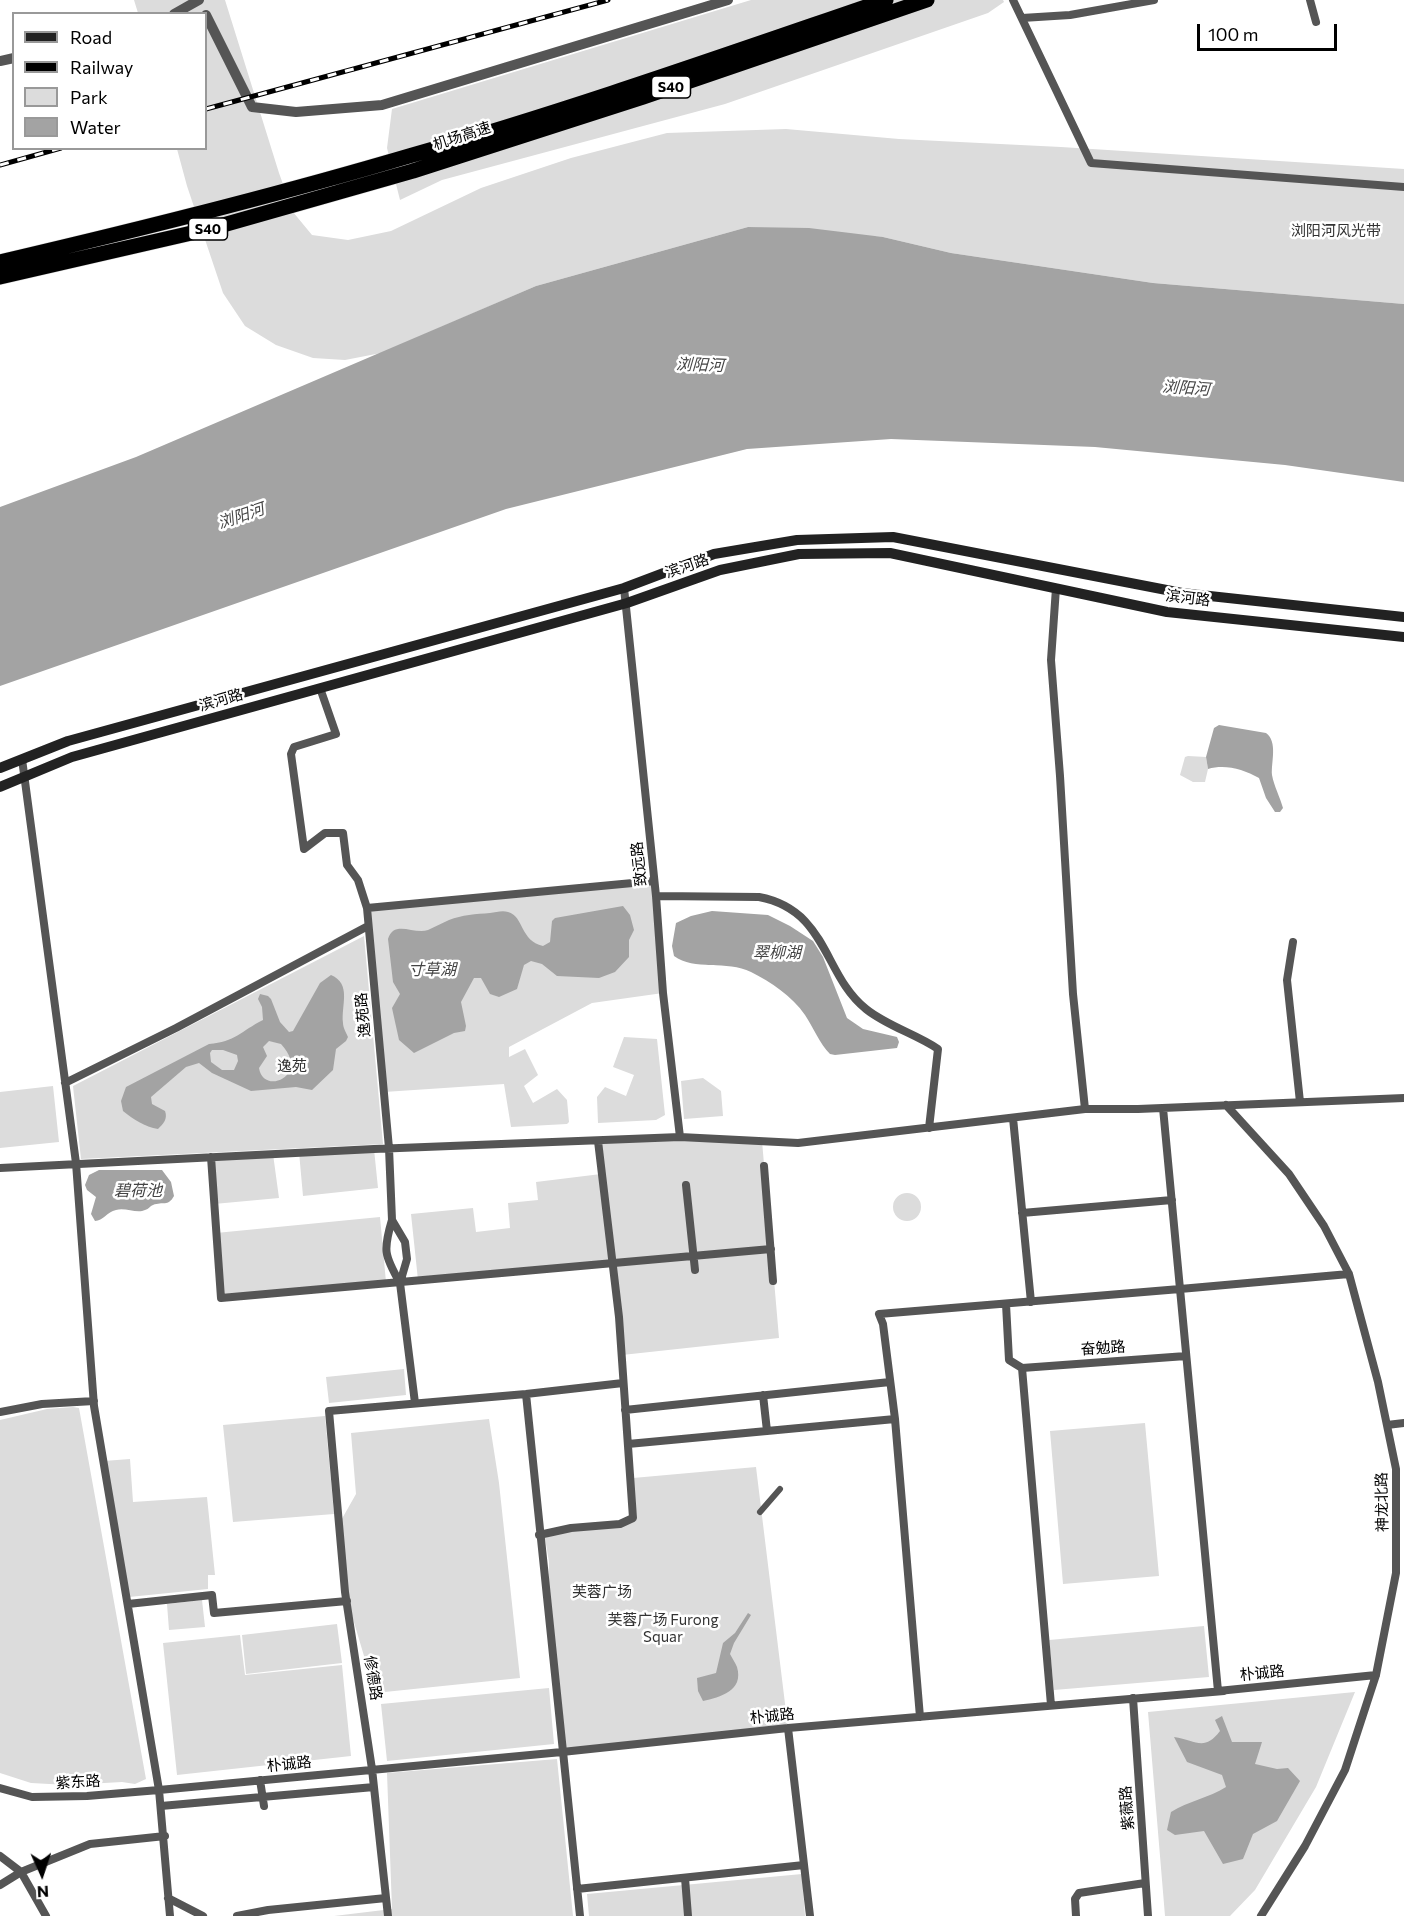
<!DOCTYPE html>
<html>
<head>
<meta charset="utf-8">
<style>
  body { margin:0 }
  #map { position:relative; width:1404px; height:1916px; overflow:hidden; background:#fff; font-family:Commissioner,sans-serif }
  canvas { display:block }
  .legend { position:absolute; left:12px; top:12px; width:195px; height:138px; box-sizing:border-box; background:#fff; border:2px solid #999; margin:0; padding:8px 10px; list-style:none; font-size:18px; color:#000 }
  .legend li { display:flex; align-items:center; gap:12px; height:30px }
  .legend b { width:30px; border:2px solid #999 }
  .north { position:absolute; left:12px; top:1844px; width:60px; height:60px; -webkit-text-stroke:4px #fff; paint-order:stroke; rotate:177deg; font-size:16px; font-weight:700; line-height:24px; text-align:center; color:#000 }
  .north::after { content:''; display:block; margin:auto; width:21px; height:27px; background:#000; clip-path:polygon(50% 0,100% 100%,50% 72%,0 100%) }
  .scale { position:absolute; left:1197px; top:24px; width:140px; height:27px; box-sizing:border-box; border:3px solid #000; border-top:0; padding-left:8px; font-size:18px; line-height:21px; white-space:nowrap; color:#000; -webkit-text-stroke:4px #fff; paint-order:stroke }
</style>
</head>
<body>
<div id="map">
<canvas width="1404" height="1916"></canvas>
<ul class="legend">
<li><b style="height:8px;background:#222"></b>Road</li>
<li><b style="height:8px;background:#000"></b>Railway</li>
<li><b style="height:16px;background:#dcdcdc"></b>Park</li>
<li><b style="height:16px;background:#a3a3a3"></b>Water</li>
</ul>
<div class="north">N</div>
<div class="scale">100 m</div>
</div>
<script>
const ctx = document.querySelector('canvas').getContext('2d');
ctx.lineJoin = 'round';
function paint(path, color) { ctx.fillStyle = color; ctx.fill(path, 'evenodd'); }
function trace(path, color, width, dash) { ctx.strokeStyle = color; ctx.lineWidth = width; ctx.lineCap = dash ? 'butt' : 'round'; ctx.setLineDash(dash || []); ctx.stroke(path); }
function label(font, color, halo, rows, align = 'center') {
  ctx.font = font + ' Commissioner,"Noto Sans SC",sans-serif'; ctx.lineWidth = 5; ctx.setLineDash([]); ctx.textBaseline = 'middle'; ctx.strokeStyle = halo; ctx.fillStyle = color; for (const [text, x, y, turn = 0] of rows) {
    ctx.save(); ctx.translate(x, y); ctx.rotate((+turn || 0) * Math.PI / 180); ctx.textAlign = isNaN(turn) ? turn : align; if (halo) ctx.strokeText(text, 0, 0); ctx.fillText(text, 0, 0); ctx.restore();
  }
}
paint(new Path2D(`
  M134 0H225L279 173 293 212 312 235 348 240 391 231 481 188 571 158 667 133 786 129 899 139 1061 147 1404 169V304L1153 283 951 253 883 237 748 227 536 286 381 353 345 360 313 358 276 345 245 326 223 293 187 186 177 149 206 148V14L138 13Z
  M751 0H1003L1004 2 988 13 725 104 442 180 400 200 387 148 392 109Z
  M1188 756 1206 757 1208 769 1205 782H1193L1180 775 1185 757Z
  M654 881 663 993 592 1003 509 1047V1057L525 1049 538 1075 524 1086 533 1103 557 1089 567 1100 569 1122 567 1124 511 1127 504 1084 384 1092 367 908Z
  M364 936 383 1144 81 1159 73 1086Z
  M624 1037 657 1039 665 1115 656 1120 598 1123 597 1097 605 1087 626 1096 634 1075 613 1067Z
  M703 1078 721 1091 723 1116 684 1119 681 1081Z
  M53 1086 59 1142 0 1148V1092Z
  M598 1141H762L779 1338 622 1355 611 1265 418 1280 411 1214 473 1208 476 1232 510 1228 508 1203 538 1200 536 1182 601 1174Z
  M374 1149 378 1188 303 1196 299 1152Z
  M273 1154 279 1198 214 1204 211 1157Z
  M893 1207a14 14 0 1 1 28 0a14 14 0 1 1-28 0Z
  M380 1217 386 1282 221 1298 216 1233Z
  M404 1369 406 1395 329 1403 326 1377Z
  M73 1407 79 1408 146 1779 135 1784 122 1782 68 1785 31 1783 0 1773V1420L47 1409Z
  M325 1416 334 1514 233 1522 223 1425Z
  M489 1419 499 1483 520 1678 375 1693 345 1592 339 1524 356 1494 351 1433Z
  M1145 1423 1159 1576 1063 1584 1050 1431Z
  M130 1459 133 1502 207 1497 215 1575H208V1589L129 1597 104 1461Z
  M756 1467 788 1728 562 1752 548 1618 549 1562 545 1538 591 1523 637 1520 633 1478Z
  M202 1600 205 1627 169 1630 167 1604Z
  M337 1624 342 1663 246 1674 242 1635Z
  M1204 1626 1209 1677 1054 1690 1049 1640Z
  M240 1635 245 1675 342 1665 351 1756 177 1775 163 1643Z
  M549 1688 554 1744 387 1761 381 1704Z
  M1355 1692 1316 1787 1255 1890 1230 1916H1165L1148 1712Z
  M557 1759 573 1916H334L392 1909 387 1773Z
  M802 1874 805 1916H589L587 1894Z`), '#dcdcdc');
paint(new Path2D(`
  M748 227 809 228 883 237 951 253 1153 283 1404 304V482L1285 465 1095 447 891 439 747 449 506 509 0 686V507L136 457 536 286Z
  M1219 725 1266 733C1278 742 1271 762 1272 775 1274 786 1280 797 1283 808L1280 812H1275L1266 798 1259 778C1243 769 1225 764 1208 769L1206 757 1214 728Z
  M623 906 630 915 634 930 629 940V957L615 972 599 978 557 976 542 964 531 961 524 965 517 989 499 997 490 994 481 978H474L461 1002 466 1026 465 1031 454 1033 414 1053 399 1040 392 1008 400 994 393 982 388 939C394 919 414 935 428 930 435 927 442 923 449 920 462 915 476 914 490 913 496 912 503 910 508 912 524 916 520 941 543 946L550 942 552 921 555 918Z
  M712 911 768 915 790 926 813 941 823 957 847 1018 863 1029 897 1037 899 1042 897 1048 835 1055 830 1054C820 1044 813 1027 805 1015 792 996 771 982 751 972 727 960 694 971 674 956L672 946 676 923 691 916Z
  M331 975C352 984 341 1005 343 1023 343 1028 346 1032 348 1037L346 1041 336 1049 333 1070 312 1090 296 1087 251 1091 212 1073 199 1063 186 1067 151 1097 152 1104 165 1111C168 1119 163 1124 158 1129 145 1127 133 1119 123 1111L121 1101 126 1087 209 1044C235 1042 241 1031 263 1020L262 1007 258 999 260 994 268 996 271 999 280 1022 289 1032 293 1031 320 983ZM269 1041 281 1044C311 1076 263 1096 259 1068L267 1056 263 1047ZM223 1050 237 1055 238 1061 234 1070H222L211 1062 210 1053 212 1050Z
  M99 1170H162L171 1182 174 1196C168 1207 163 1201 153 1205 150 1206 149 1209 145 1210 137 1214 125 1207 116 1210 107 1212 103 1221 95 1221L91 1214 96 1197 87 1190 85 1185 89 1175Z
  M748 1613 751 1615 734 1643 730 1654C732 1658 735 1662 737 1667 744 1691 720 1697 703 1701L698 1691 697 1678 716 1673 723 1643 735 1633Z
  M1222 1716 1232 1742H1262L1255 1764 1277 1769 1288 1768 1300 1781 1277 1821 1253 1834 1243 1859 1223 1864 1204 1831 1175 1835 1167 1830 1171 1812C1188 1801 1209 1798 1226 1787L1222 1775 1187 1762 1174 1737C1196 1740 1204 1752 1220 1731L1215 1720Z`), '#a3a3a3');
const motorway = new Path2D(`
  M0 262C137 230 274 196 409 156 570 110 728 54 886 0
  M0 277 209 229 413 171 643 97 927 0`);
trace(motorway, '#dbdbdb', 16);
trace(new Path2D(`
  M760 1512 780 1489`), '#555', 6);
trace(new Path2D(`
  M1013 0 1091 163 1404 187
  M1310 0 1316 22
  M1022 18 1070 15 1154 0
  M624 588 656 896 663 993 680 1137
  M1056 588 1051 660 1060 776 1073 994 1085 1109
  M320 688 336 734 294 747 291 754 304 849 325 833H343L347 865 358 880 367 908
  M22 759 76 1163 94 1406 159 1790 170 1916
  M656 896 759 897C828 910 823 975 866 1009 887 1026 916 1034 938 1049L929 1128
  M1293 942 1287 980 1300 1102
  M65 1083 176 1028 368 926
  M1226 1105 1289 1174 1324 1226 1349 1274 1378 1382 1396 1469V1573L1376 1675 1345 1770 1305 1846 1261 1916
  M1013 1118 1031 1302
  M211 1157 221 1298 771 1249
  M764 1166 773 1281
  M0 1168 374 1149 680 1137 798 1143 1085 1109H1138L1404 1098
  M686 1185 695 1270
  M1022 1213 1172 1200
  M392 1220C383 1250 384 1255 400 1283
  M1006 1304 1009 1360 1022 1368 1051 1705
  M1022 1368 1186 1356
  M526 1394 580 1916
  M763 1395 767 1431
  M415 1403 400 1283 407 1259 405 1242 392 1220 389 1148 367 908 654 881
  M625 1410 890 1382
  M0 1412 42 1404 94 1401
  M1387 1425 1404 1423
  M628 1444 895 1419
  M539 1535 571 1528 620 1524 633 1518 619 1317 598 1141
  M128 1604 212 1595 214 1613 347 1601
  M1218 1691 1180 1289 1349 1274
  M1133 1698 1148 1916
  M920 1717 895 1419 883 1324 879 1314 1180 1289 1163 1108
  M788 1728 810 1916
  M260 1780 264 1806
  M0 1788 32 1797 87 1796 159 1790 562 1752 788 1728 1224 1691H1218L1376 1675
  M161 1806 374 1787
  M0 1856 21 1872 46 1916
  M685 1878 688 1916
  M0 1885 21 1872 90 1844 165 1836
  M577 1889 804 1865
  M168 1898 203 1916
  M237 1916 268 1910 386 1898
  M388 1916 372 1769 345 1592 329 1411 526 1394 623 1383
  M1076 1916 1075 1899 1079 1893 1145 1883`), '#555', 8);
trace(new Path2D(`
  M174 14 199 0
  M206 15 252 107 296 112 382 105 728 0
  M0 61 14 58`), '#555', 10);
trace(new Path2D(`
  M0 768 68 741 624 588 714 554 797 540 893 537 1182 593 1404 617
  M0 787 72 757 627 603 720 570 799 554 890 553 1167 612 1404 637`), '#222', 10);
trace(motorway, '#000', 15);
const rail = new Path2D(`
  M206 109 608 0
  M0 165 61 148`);
trace(rail, '#000', 5);
trace(rail, '#fff', 3, [9]);
for (const [x, y, w] of [
  [671,87,39],
  [208,229,39]
]) { const box = new Path2D(); box.roundRect(x - w / 2, y - 11, w, 22, 4.5); ctx.fillStyle = '#fff'; ctx.fill(box); trace(box, '#000', 1.5); }
label('bold 14px', '#000', null, [
  ["S40",671,87],
  ["S40",208,229]
]);
label('15px', '#000', '#fff', [
  ["机场高速",462,136,-18],
  ["滨河路",687,566,-19],
  ["滨河路",1188,598,7],
  ["滨河路",221,700,-16],
  ["致远路",639,864,-96],
  ["逸苑路",363,1015,-95],
  ["奋勉路",1103,1348,-4],
  ["神龙北路",1382,1502,-91],
  ["朴诚路",1262,1673,-6],
  ["修德路",373,1678,81],
  ["朴诚路",772,1716,-6],
  ["朴诚路",289,1764,-6],
  ["紫东路",78,1782,-3],
  ["紫薇路",1127,1808,-94]
]);
label('15px', '#333', '#fff', [
  ["浏阳河风光带",1336,231],
  ["逸苑",292,1066],
  ["芙蓉广场",602,1592],
  ["芙蓉广场 Furong",663,1620],
  ["Squar",663,1637]
]);
label('italic 16px', '#444', '#fff', [
  ["浏阳河",700,365,2],
  ["浏阳河",1186,388,4],
  ["浏阳河",241,516,-19],
  ["翠柳湖",777,953],
  ["寸草湖",432,970],
  ["碧荷池",138,1191]
]);
</script>
</body>
</html>
